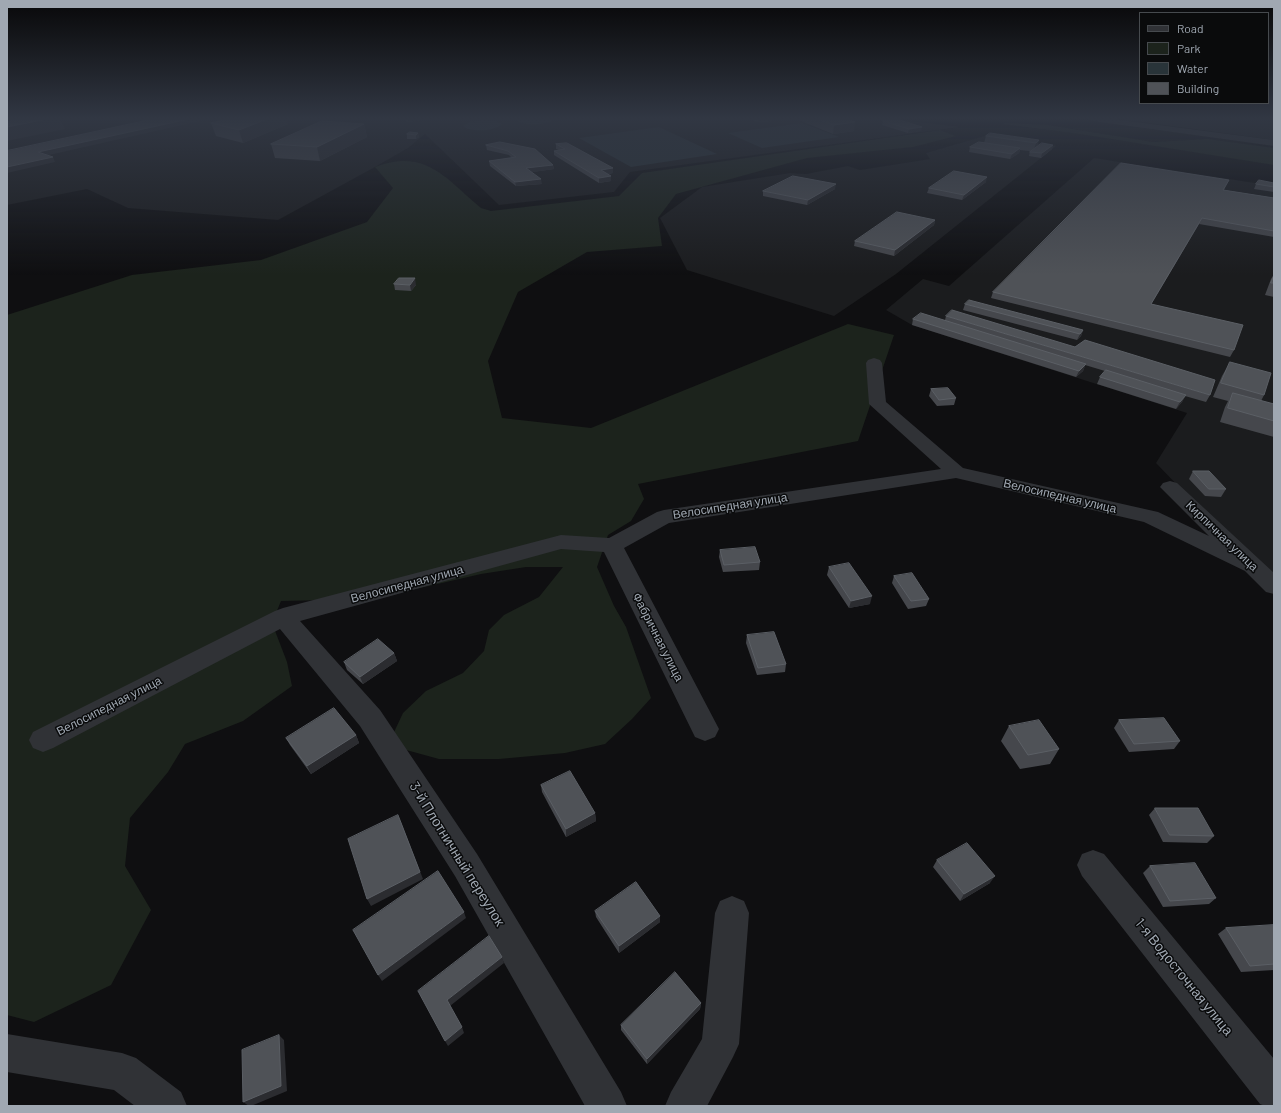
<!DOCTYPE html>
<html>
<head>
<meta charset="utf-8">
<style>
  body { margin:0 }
  #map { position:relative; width:1281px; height:1113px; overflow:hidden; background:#0f0f11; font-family:Barlow,sans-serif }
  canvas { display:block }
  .frame { position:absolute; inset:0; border:8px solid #a0a8b2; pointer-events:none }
  .legend { position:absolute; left:1139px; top:12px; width:130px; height:92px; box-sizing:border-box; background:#0a0b0c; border:1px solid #464a4e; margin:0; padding:5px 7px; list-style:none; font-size:12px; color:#a0a8b2 }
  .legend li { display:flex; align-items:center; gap:8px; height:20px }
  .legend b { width:20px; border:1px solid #464a4e }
</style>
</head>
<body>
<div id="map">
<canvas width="1281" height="1113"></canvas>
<div class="frame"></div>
<ul class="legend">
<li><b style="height:5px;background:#303236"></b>Road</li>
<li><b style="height:11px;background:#1c231c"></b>Park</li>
<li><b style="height:11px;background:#293439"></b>Water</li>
<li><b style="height:11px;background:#4f5257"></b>Building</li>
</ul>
</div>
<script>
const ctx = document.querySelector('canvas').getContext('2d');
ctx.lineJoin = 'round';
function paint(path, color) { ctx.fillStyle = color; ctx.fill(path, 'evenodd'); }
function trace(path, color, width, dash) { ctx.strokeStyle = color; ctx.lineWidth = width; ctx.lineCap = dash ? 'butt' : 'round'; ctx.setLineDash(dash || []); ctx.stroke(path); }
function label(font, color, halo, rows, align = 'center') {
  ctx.font = font + ' Barlow,sans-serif'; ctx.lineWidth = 3; ctx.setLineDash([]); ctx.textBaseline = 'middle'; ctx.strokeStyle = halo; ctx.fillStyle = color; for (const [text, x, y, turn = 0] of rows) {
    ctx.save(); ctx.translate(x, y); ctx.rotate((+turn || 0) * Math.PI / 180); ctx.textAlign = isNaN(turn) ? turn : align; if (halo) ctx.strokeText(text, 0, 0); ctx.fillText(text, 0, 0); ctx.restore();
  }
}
paint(new Path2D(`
  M7 119H893L960 127 630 172 614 192 499 205 425 134 408 148 375 167 278 220 128 208 87 189 7 205Z
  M1121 119H1274V140Z
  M988 135 1056 146 896 274 834 316 687 270 660 218 702 187 790 173 806 174 848 166 860 170 930 159 926 153Z
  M1094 158 1274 186V586L1156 463 1187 413 912 325 886 310 923 279 949 286Z`), '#1b1c1e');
paint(new Path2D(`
  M1005 123 1048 125 1153 142 1208 139 1274 148V165L1080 134 1003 124Z
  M940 130 956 136 913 147 807 158 676 194 658 218 662 246 587 252 518 292 488 361 502 418 591 428 848 324 894 335 858 441 638 484 644 499 631 521 608 535 597 567 614 606 626 627 651 698 632 719 605 744 565 753 499 759H439L388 745 403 713 426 691 463 673 484 651 489 630 504 615 539 597 563 567H526L481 574 372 599 281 601 272 623 287 662 292 686 243 721 185 744 168 772 130 818 125 866 151 910 111 985 34 1022 7 1015V315L132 275 261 260 367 222 393 188 375 167C426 148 445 178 481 208L491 211 619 196 642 173Z`), '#1c231c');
paint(new Path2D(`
  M517 119H555C548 125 521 127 517 119Z
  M483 120 496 121 502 124C495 131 471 133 463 126L469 122Z
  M802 123 839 137 762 148 728 133Z
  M659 127 717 154 631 167 579 138Z`), '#293439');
paint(new Path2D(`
  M874 358 880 360 882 363 886 402 963 468 1158 512 1209 536 1160 487 1163 483 1170 481 1177 483 1274 573V594L1266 592 1245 571 1144 522 956 478 669 523 624 548 719 729 715 737 705 741 695 737 604 552 561 549 300 621 380 710 477 854 621 1092 627 1106H585L455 876 360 726 280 629 53 748 43 752 33 748 29 740 33 732 275 611 283 608 561 535 609 538 657 512 664 510 941 469 869 404 866 363 868 360Z
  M1093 850 1104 854 1274 1059V1106H1265L1260 1104 1082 876 1077 865 1082 854Z
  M732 896 744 901 749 913 739 1044 733 1057 707 1106H665L671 1092 702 1039 715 913 720 901Z
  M7 1034 122 1053 136 1058 181 1092 187 1106H135L114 1090 7 1072Z`), '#303236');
paint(new Path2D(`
  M1089 119H1112L1274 140V146L1093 121Z`), '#303236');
paint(new Path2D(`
  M403 119H421V120L408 122Z
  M749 119H772V121L758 122Z
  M796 119H846L854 131 833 134Z
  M883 121 921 131 908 133 882 125Z
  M211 123 288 124 243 143 216 136Z
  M364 124 367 137 320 161 275 158 271 144Z
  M418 133 419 137 416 139H407V134Z
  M986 136 1039 140 1037 146 1053 145 1052 149 1041 158 1029 156 1030 151 1020 150 1019 153 1010 159 969 152 970 147 984 143Z
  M500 142 553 165 554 169 532 172 542 184 516 186 490 166 489 161 512 158 509 155 487 150 486 145Z
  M556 144 613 173 608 174 611 181 599 183 554 155V151L559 150 556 149Z
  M1229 180 1224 190 1274 198V237L1199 224 1151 304 1234 350 1230 357 991 298 993 292Z
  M986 182 962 200 927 193 929 188Z
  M1274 183V192L1254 189 1256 184Z
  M835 189 807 205 763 196V191Z
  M935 220 934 225 894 256 854 246 855 241Z
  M1274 274V297L1265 295 1271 279Z
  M394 284 416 285 411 291 395 290Z
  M965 304 1083 330 1081 336 1077 340 963 310Z
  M946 316 1210 395 1206 402 1185 396 1182 402 1176 409 1097 384 1100 377 1105 371 1085 365 1083 371 1076 377 912 325 913 319 945 320Z
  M1230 362 1264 395 1261 401 1274 404V437L1220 422 1225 407 1228 401 1213 397 1222 376Z
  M931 389 956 398 954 405 937 406 929 396Z
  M1193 471 1226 489 1221 497 1205 496 1189 479Z
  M720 550 760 562 759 570 723 572 719 557Z
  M829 567 870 604 849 608 827 575Z
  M894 576 929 599 926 606 908 609 892 583Z
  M747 635 786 664 785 672 757 675 746 643Z
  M394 653 397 661 363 684 347 670 344 662Z
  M1119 720 1180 741 1174 749 1129 752 1114 728Z
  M1009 726 1059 749 1050 764 1020 769 1001 741Z
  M356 735 359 743 311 774 290 745 286 738Z
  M541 785 595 813 596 821 566 837 542 792Z
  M1155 808 1214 836 1207 843 1163 842 1149 815Z
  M937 860 990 883 960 901 933 867Z
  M1150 866 1216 898 1209 904 1163 907 1143 873Z
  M595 911 660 922 619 953 596 917Z
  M1274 925V970L1241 972 1218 934 1226 928Z
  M701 1003 700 1009 647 1064 621 1030V1025Z`), '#45474c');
paint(new Path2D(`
  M47 119H60L65 129 7 141V127Z
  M189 119H209L40 157 38 152Z
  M267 119H286L288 124 243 143 239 130Z
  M407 119H421V120L408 122Z
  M758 119H772V121L758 122Z
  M855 122 854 131 833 134 834 125Z
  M364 124 367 137 320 161 317 147Z
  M922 127 921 131 908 133 909 129Z
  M418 133 419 137 416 139V135Z
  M1039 140 1036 149 1033 152 1036 143Z
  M1053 145 1052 149 1041 158 1042 153Z
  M1020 148 1019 153 1010 159 1012 154Z
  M53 157 55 162 7 173V167Z
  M553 165 554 169 527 173 526 168Z
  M613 168V173L601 175V170Z
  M611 176V181L599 183V178Z
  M987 177 986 182 962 200 964 195Z
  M541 179 542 184 516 186 515 182Z
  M836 184 835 189 807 205 808 200Z
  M1202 218 1199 224 1148 310 1151 304Z
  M935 220 934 225 894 256 895 250Z
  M415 278 416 285 411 291 410 285Z
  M1083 330 1081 336 1077 340 1080 334Z
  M1086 364 1083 371 1076 377 1079 371Z
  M1186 395 1182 402 1176 409 1180 402Z
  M872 596 870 604 849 608 851 601Z
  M394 653 397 661 363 684 360 677Z
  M356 735 359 743 311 774 307 766Z
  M595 813 596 821 566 837V829Z
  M401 822 423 879 371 906 367 899Z
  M995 876 990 883 960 901 964 894Z
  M464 912 466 918 382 981 378 975Z
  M660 916V922L619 953V946Z
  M502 957 504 963 450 1006 447 1000Z
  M701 1003 700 1009 647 1064V1059Z
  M462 1027 464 1033 448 1046 445 1041Z
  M279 1035 284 1040 287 1091 251 1106H249L243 1102Z`), '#2b2c30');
const building = new Path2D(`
  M24 119H47L7 127V122Z
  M153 119H189L38 152 53 157 7 167V151Z
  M230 119H267L239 130 211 123Z
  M818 119H846L855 122 834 125Z
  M897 119 922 127 909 129 883 121Z
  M322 121 364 124 317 147 271 144Z
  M410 132 418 133 416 135 407 134Z
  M990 133 1039 140 1036 143 986 136Z
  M500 142 535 149 553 165 526 168 541 179 515 182 489 161 516 157 508 151 486 145Z
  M979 142 1020 148 1012 154 970 147Z
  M567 143 613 168 601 170 611 176 599 178 554 151 565 149 556 144Z
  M1042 143 1053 145 1042 153 1030 152Z
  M1121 163 1229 180 1223 190 1274 198V231L1202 218 1151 304 1243 325 1234 350 993 292Z
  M954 171 987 177 964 195 929 188Z
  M793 176 836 184 808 200 763 191Z
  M1259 180 1274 183V187L1256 184Z
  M897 212 935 220 895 250 855 241Z
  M1274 276V283H1271Z
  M399 278H415L410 285 394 284Z
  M969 300 1083 330 1080 334 965 304Z
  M952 310 1075 347 1085 340 1215 380 1210 395 946 316Z
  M921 313 1086 364 1079 371 913 319Z
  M1230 362 1271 373 1264 395 1221 383Z
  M1106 370 1186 395 1180 402 1100 377Z
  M948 388 956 398 939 400 931 389Z
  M1233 393 1274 404V421L1228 408Z
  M1193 471H1209L1226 489H1209Z
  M755 547 760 562 724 565 720 550Z
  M849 563 872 596 851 601 829 567Z
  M912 573 929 599 911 601 894 576Z
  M774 632 786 664 758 668 747 635Z
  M378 639 394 653 360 677 344 662Z
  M334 708 356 735 307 766 286 738Z
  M1164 718 1180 741 1134 744 1119 720Z
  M1039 720 1059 749 1028 755 1009 726Z
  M570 771 595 813 566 829 541 785Z
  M1155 808H1198L1214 836 1170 835Z
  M398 815 420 872 367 899 348 839Z
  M967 843 995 876 964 894 937 860Z
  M1195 863 1216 898 1170 901 1150 866Z
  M438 871 464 912 378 975 353 930Z
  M636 882 660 916 619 946 595 911Z
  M1274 925V964L1250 966 1226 928Z
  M489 936 502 957 447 1000 462 1027 445 1041 418 991Z
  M675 972 701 1003 647 1059 621 1025Z
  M279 1035 281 1086 243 1102 242 1050Z`);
paint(building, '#4f5257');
trace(building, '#5b5f65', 1);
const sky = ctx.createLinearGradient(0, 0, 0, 275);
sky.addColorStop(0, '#080809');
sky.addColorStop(0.43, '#313743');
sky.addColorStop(1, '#31374300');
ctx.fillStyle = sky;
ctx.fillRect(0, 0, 1281, 275);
label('12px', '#a0a8b2', '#0a0b0c', [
  ["Велосипедная улица",1060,496,13],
  ["Велосипедная улица",730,506,-9],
  ["Кирпичная улица",1222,536,44],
  ["Велосипедная улица",407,584,-15],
  ["Фабричная улица",658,637,63],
  ["Велосипедная улица",109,706,-27]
]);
label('14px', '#a0a8b2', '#0a0b0c', [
  ["3-й Плотничный переулок",457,854,58],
  ["1-я Водосточная улица",1184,977,51]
]);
</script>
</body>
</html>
